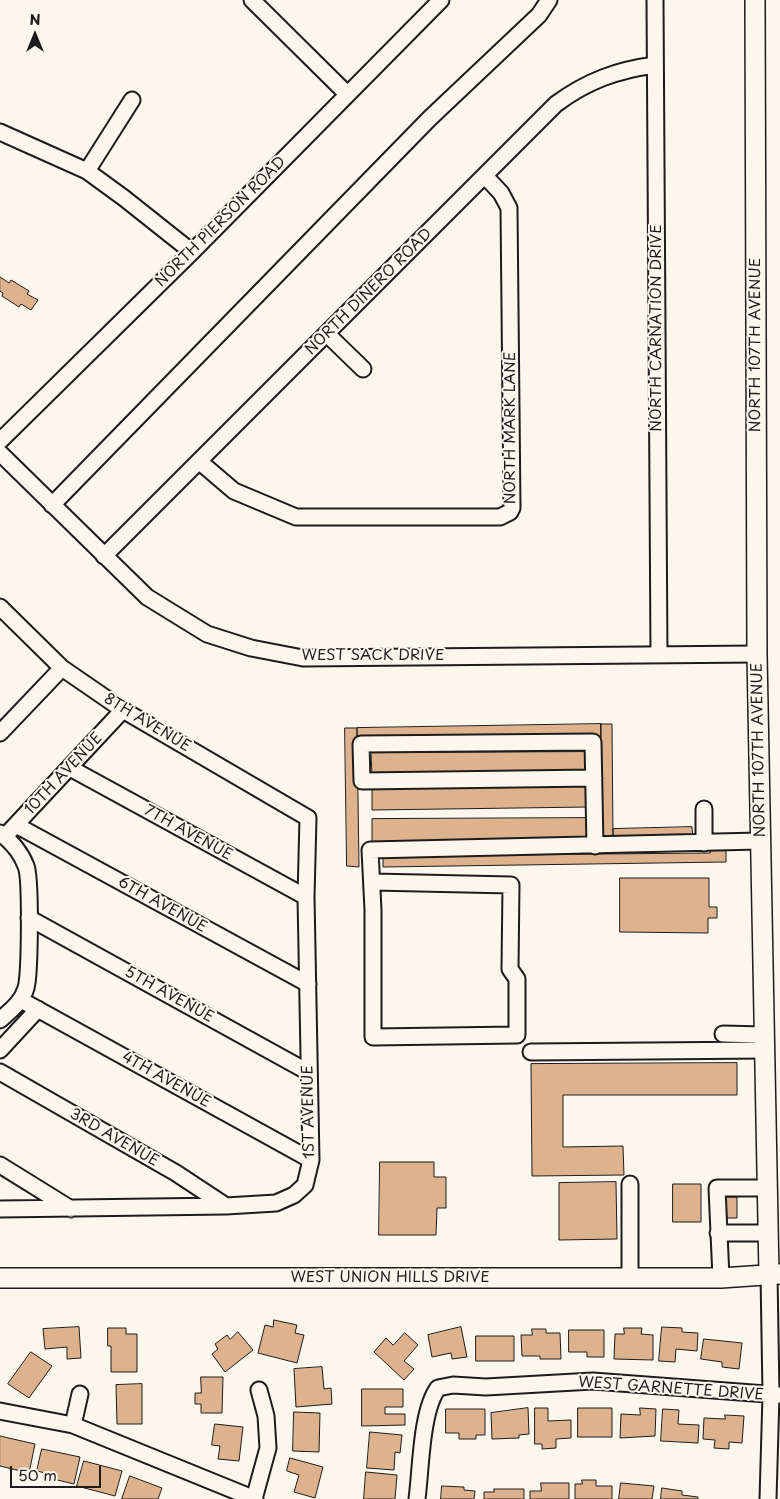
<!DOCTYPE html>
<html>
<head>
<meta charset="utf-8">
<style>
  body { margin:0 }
  #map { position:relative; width:780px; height:1499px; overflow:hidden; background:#fbf7ec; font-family:"Playpen Sans",sans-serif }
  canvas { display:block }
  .north { position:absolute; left:10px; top:10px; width:50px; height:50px; -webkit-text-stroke:4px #fbf7ec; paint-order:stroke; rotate:0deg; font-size:14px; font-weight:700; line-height:20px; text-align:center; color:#1c1c1c }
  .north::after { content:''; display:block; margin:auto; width:18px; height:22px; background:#1c1c1c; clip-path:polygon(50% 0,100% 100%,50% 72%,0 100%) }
  .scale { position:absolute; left:10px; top:1466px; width:91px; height:22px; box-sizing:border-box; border:2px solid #1c1c1c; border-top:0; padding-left:6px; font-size:15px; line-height:18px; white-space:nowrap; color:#1c1c1c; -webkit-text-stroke:4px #fbf7ec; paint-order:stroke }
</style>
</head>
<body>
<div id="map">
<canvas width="780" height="1499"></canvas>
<div class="north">N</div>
<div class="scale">50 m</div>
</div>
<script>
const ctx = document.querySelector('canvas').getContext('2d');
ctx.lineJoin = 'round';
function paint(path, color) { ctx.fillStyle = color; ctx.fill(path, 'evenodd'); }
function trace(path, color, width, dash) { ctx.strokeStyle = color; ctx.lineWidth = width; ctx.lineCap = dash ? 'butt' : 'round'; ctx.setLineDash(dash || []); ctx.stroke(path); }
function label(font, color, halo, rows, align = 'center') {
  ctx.font = font + ' "Playpen Sans",sans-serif'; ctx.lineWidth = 4; ctx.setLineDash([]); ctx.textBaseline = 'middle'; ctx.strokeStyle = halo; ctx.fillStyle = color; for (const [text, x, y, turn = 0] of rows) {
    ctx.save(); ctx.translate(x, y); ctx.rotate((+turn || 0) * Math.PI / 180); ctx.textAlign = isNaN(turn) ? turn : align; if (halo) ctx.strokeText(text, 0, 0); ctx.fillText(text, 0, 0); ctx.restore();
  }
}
const building = new Path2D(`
  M0 277 9 283 11 280 29 291 27 294 38 300 31 310 21 304 19 307 2 296 3 293 0 291Z
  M601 724V737L357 739V728Z
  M601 724H612L613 838H602Z
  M345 728H357L359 867 347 866Z
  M588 752V774L372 775 371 753Z
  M588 784 589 807 372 810V786Z
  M589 818V841L372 842V819Z
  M692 827 693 837 613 838V829Z
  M710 847H726V862L383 867V856L710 853Z
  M620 878H709V907H717V918H708V933L620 932Z
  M737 1063V1095H563V1147L623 1146 624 1175 532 1176 531 1064Z
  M380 1162H434V1177H446V1208H437L436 1235H379Z
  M616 1182 617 1239 559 1240V1183Z
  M673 1184H701V1222H673Z
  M724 1197H737V1218H724Z
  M274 1320 297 1325 295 1333 304 1335 297 1363 258 1353 265 1325 273 1327Z
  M79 1327 81 1358 67 1359V1347L45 1349 43 1329Z
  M461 1327 467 1357 452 1359 451 1353 432 1357 428 1335Z
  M662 1327 682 1328V1332L698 1333 697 1351 676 1349 675 1362 659 1361Z
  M108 1328H126V1334H137V1372H111V1346H108Z
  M624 1328H642L641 1334 653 1335V1360L614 1359 615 1334H624Z
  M532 1329H546V1333H560L561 1359H540V1356H522L521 1335H532Z
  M569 1330H604V1357H587V1352H569Z
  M238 1332 253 1350 225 1372 212 1354 218 1349 215 1344 227 1335 230 1339Z
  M405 1333 418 1345 404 1361 414 1369 404 1380 374 1352 386 1338 393 1345Z
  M476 1336H514V1361H476Z
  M704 1339 742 1343 739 1369 722 1367V1362L701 1359Z
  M31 1352 52 1366 29 1398 8 1384Z
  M322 1367 324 1389 331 1388 332 1404 296 1407 294 1369Z
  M201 1377H223L222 1413H201V1404H195V1393H201Z
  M142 1384V1424H117L116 1385Z
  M362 1389H403V1407H385V1414H405V1425L362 1426Z
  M528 1408 529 1434 519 1435V1438L492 1439 491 1413Z
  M535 1408H548V1421L571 1420V1438L556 1439V1448L542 1449V1444H535Z
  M578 1408H612V1437H578Z
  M640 1408 656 1409 655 1436 620 1438 621 1414 640 1415Z
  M446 1409H485V1435H476V1439H459V1433H446Z
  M663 1409 679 1410 678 1424 699 1425 698 1443 661 1441Z
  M294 1412 320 1413 319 1452 293 1451Z
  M725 1415 744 1416 742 1443 729 1442V1449L714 1448 715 1440 703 1439 704 1418 725 1419Z
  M215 1424 243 1427 239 1461 218 1459 220 1446 212 1445Z
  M370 1432 402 1435 400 1453 395 1452 394 1470 367 1468Z
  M0 1436 35 1444 29 1473 0 1466Z
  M42 1449 80 1457 74 1484 45 1477V1473L37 1471Z
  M290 1458 323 1467 315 1498 294 1492 299 1475 287 1471Z
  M84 1461 122 1471 115 1496 77 1486Z
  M366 1472 397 1475 395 1499H364Z
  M130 1476 162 1488 158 1499H122Z
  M582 1480H596V1486H612V1499H575V1484H582Z
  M541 1483H569V1499H530V1491H541Z
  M621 1483 654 1486 652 1499H619Z
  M442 1486 464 1487V1490L475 1491 474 1499H441Z
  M662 1488 682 1491V1495L698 1497V1499H661Z
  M494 1489H524V1499H484V1492H494Z`);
paint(building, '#ddb28d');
trace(building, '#1c1c1c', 1);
const minor = new Path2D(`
  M252 0 347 94
  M655 0 659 655
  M0 132 87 171 124 198 192 252
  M87 171 132 100
  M327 334 363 369
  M0 441 192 252 441 0
  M0 453 147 597 207 634 251 648 303 658 757 654
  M200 462 234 491 296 517H500L510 512 512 508 509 208 501 193 485 176
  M52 505 430 118 539 15 549 0
  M104 556 556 104C587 81 617 70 655 65
  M0 607 62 668 123 710 308 818 306 897 311 1160 305 1185 294 1195 276 1203 226 1206 0 1209
  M0 733 62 668
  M70 768 306 897
  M594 778 362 781 361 744 593 742 595 846
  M704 809V843
  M16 825 308 984
  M9 832 123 710
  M0 833C11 841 21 853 26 866 31 878 30 974 26 988 22 1002 10 1011 0 1020
  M373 882 511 885 510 969 517 979V1035L373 1037V910L370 850 760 841
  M29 918 308 1072
  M21 1000 311 1160
  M723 1034 764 1035
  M0 1050 38 1009
  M531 1052 764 1050
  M0 1072 176 1173 226 1206
  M0 1165 71 1209
  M718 1233H768
  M630 1278V1184
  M721 1278 717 1188H767
  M0 1411 73 1425 255 1499
  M73 1425 80 1394
  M254 1499 268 1448 266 1416 259 1390
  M417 1499C421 1469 421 1411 438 1388L453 1385 486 1387 593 1381 780 1395
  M768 1499 771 1395 769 1274`);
const major = new Path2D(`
  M755 0 757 654 769 1274
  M0 1278H721L780 1274`);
trace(minor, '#1c1c1c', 19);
trace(major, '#1c1c1c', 22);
trace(minor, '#fbf7ec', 15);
trace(major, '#fbf7ec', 19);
label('15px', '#1c1c1c', '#fbf7ec', [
  ["NORTH PIERSON ROAD",221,222,-45],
  ["NORTH DINERO ROAD",369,292,-45],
  ["NORTH CARNATION DRIVE",657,328,-90],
  ["NORTH 107TH AVENUE",756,345,-90],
  ["NORTH MARK LANE",511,428,-90],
  ["WEST SACK DRIVE",373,656],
  ["8TH AVENUE",147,723,31],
  ["NORTH 107TH AVENUE",759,750,-91],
  ["10TH AVENUE",64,774,-47],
  ["7TH AVENUE",188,833,29],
  ["6TH AVENUE",162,905,29],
  ["5TH AVENUE",169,995,29],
  ["4TH AVENUE",166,1080,29],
  ["1ST AVENUE",309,1112,-91],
  ["3RD AVENUE",114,1138,30],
  ["WEST UNION HILLS DRIVE",390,1278],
  ["WEST GARNETTE DRIVE",671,1389,4]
]);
</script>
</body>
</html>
